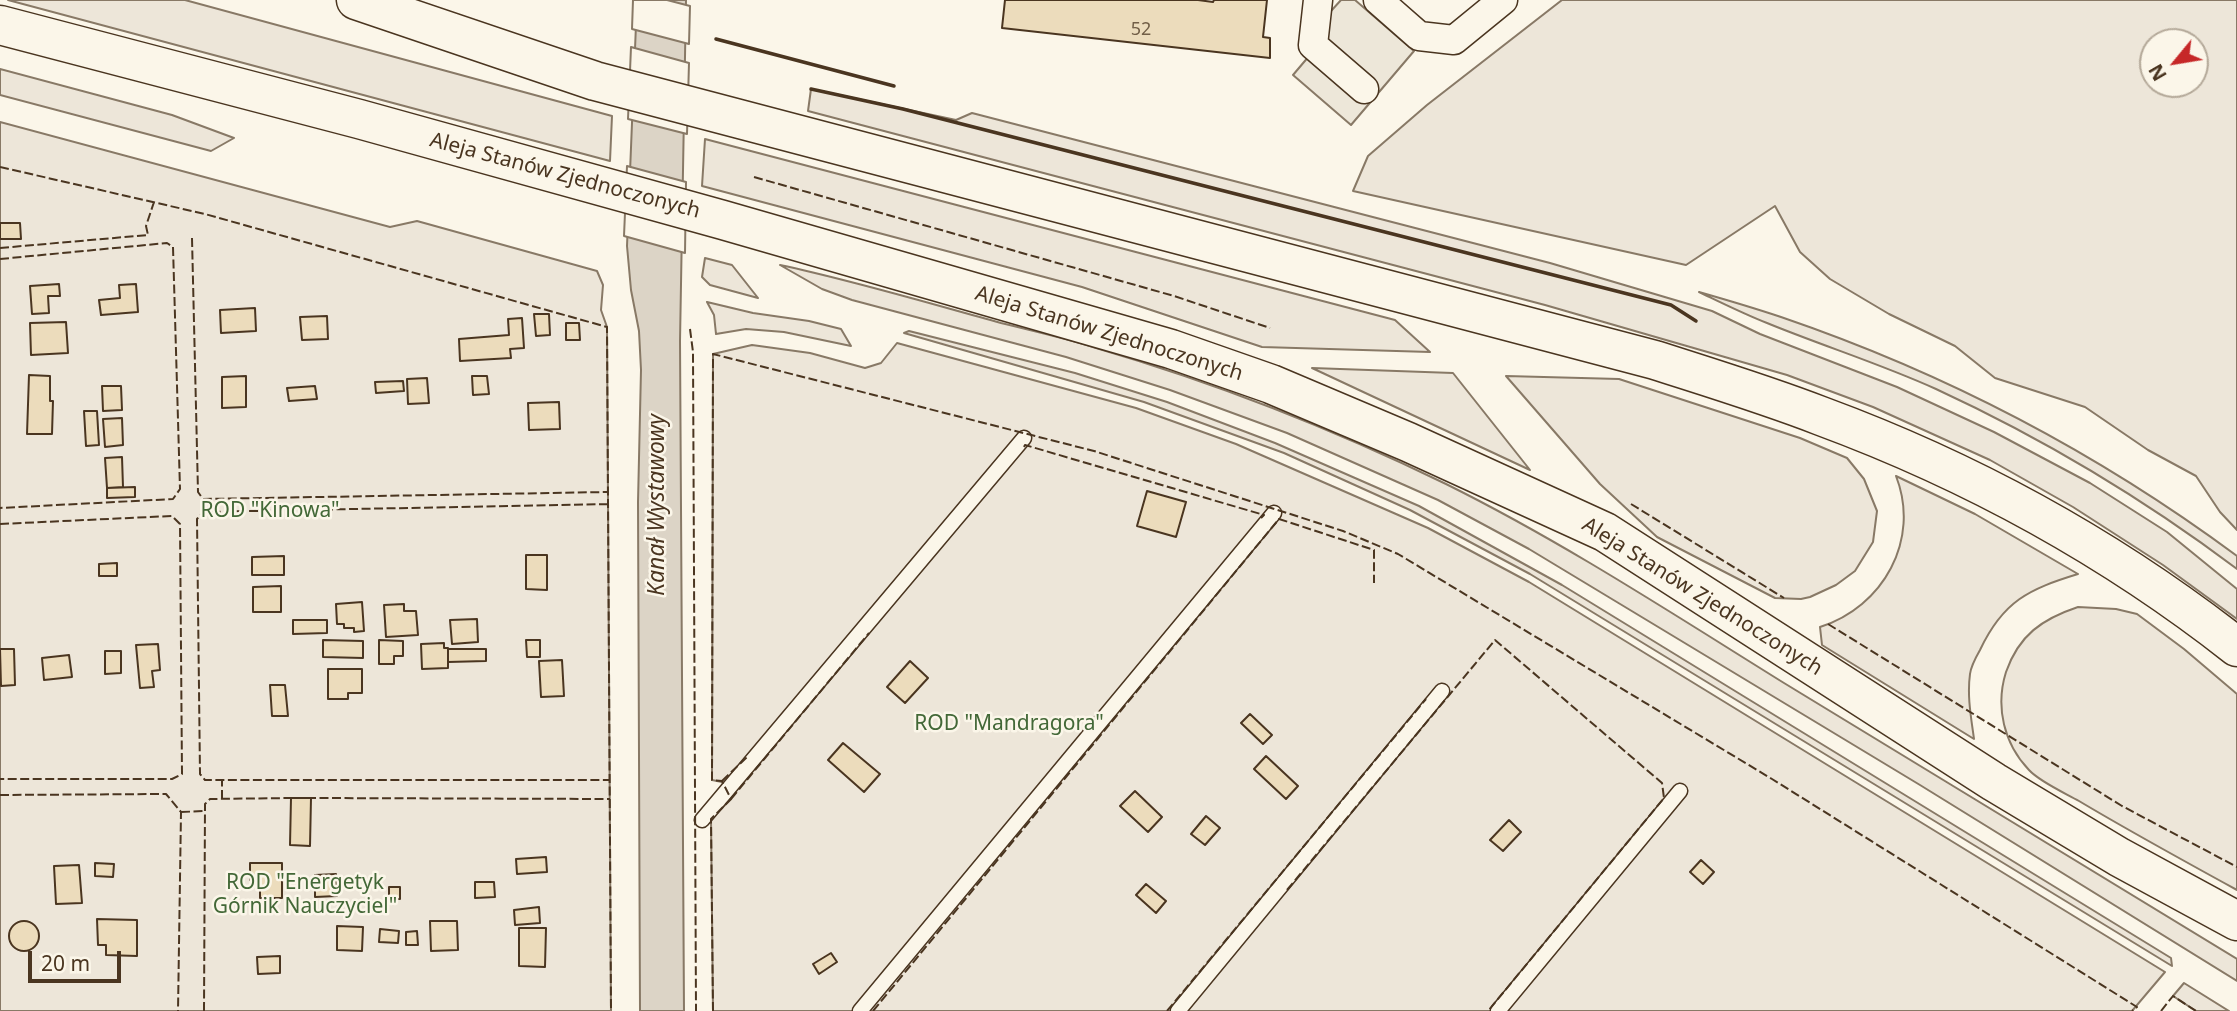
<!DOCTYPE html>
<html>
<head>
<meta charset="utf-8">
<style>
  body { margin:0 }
  #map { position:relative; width:2237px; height:1011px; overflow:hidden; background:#fbf6e9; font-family:"Noto Sans",sans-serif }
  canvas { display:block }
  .north { position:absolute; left:2139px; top:28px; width:70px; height:70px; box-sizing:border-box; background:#fbf6e9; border:2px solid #b4a999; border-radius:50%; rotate:240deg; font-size:19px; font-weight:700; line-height:28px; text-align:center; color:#4a3520 }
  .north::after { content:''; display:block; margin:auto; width:24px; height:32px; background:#c62828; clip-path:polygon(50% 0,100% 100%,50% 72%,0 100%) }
  .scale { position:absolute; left:28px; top:951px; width:93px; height:32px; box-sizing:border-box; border:4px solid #4a3520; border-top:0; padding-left:9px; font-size:21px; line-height:24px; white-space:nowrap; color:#4a3520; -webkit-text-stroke:5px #fbf6e9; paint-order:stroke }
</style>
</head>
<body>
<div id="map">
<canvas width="2237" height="1011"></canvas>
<div class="north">N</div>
<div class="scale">20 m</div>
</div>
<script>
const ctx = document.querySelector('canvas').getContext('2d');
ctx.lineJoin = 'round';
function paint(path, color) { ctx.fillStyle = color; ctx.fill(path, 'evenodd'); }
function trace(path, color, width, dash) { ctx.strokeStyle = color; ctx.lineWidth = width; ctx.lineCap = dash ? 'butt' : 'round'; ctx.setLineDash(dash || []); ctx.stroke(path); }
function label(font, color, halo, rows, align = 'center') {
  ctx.font = font + ' "Noto Sans",sans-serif'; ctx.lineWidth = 5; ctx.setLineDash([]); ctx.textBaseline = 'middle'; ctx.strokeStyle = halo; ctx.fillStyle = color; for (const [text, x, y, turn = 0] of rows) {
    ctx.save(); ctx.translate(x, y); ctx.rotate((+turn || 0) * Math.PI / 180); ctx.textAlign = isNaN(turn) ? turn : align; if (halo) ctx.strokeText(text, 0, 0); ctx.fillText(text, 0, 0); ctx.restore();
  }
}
const green = new Path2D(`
  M8 0H185L612 116 610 161Z
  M1562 0H2237V530L2220 512 2196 476 2148 450 2085 407 1995 378 1955 346 1889 314 1830 279 1800 252 1775 206 1686 265 1353 191 1368 156 1427 105ZM2153 42H2195V84H2153Z
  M0 69 172 115 234 138 211 151 0 95Z
  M811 89 956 120 972 113 1550 263 1712 311 1760 334 1897 387 1994 432 2090 483 2167 532 2237 589V619L2163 565 2073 507 1990 460 1873 407 1787 375 1545 305 808 111Z
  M0 122 390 227 417 221 597 271 603 285 601 310 607 327 611 1011H0Z
  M705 139 1395 320 1430 352 1262 347 1082 287 702 186Z
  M705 258 732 265 758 298 710 285 702 277Z
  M780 265C855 281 928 303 1001 323 1033 331 1065 338 1096 348 1216 383 1333 429 1446 484 1563 542 1673 614 1784 683 1934 776 2085 868 2237 959V981L1920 785 1529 549 1438 500 1287 433 1170 390 1066 357 852 300 822 289Z
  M1699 292C1727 300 1754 308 1781 317 1945 373 2098 453 2237 556V569C2144 499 2042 438 1936 389 1881 364 1823 346 1767 323 1744 314 1722 303 1699 292Z
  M707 302 753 313 809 321 841 329 851 346 784 332 746 329 716 334 714 315Z
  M909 331 1075 373 1167 402 1275 443 1419 506 1562 585 2171 958 2172 966 1530 574 1410 510 1284 453 1144 402 904 333Z
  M897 343 1136 408 1236 444 1428 528 1529 582 2165 972 2132 1011H713L711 819 731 799 722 782 712 780 713 354 752 345 810 353 865 368 881 363Z
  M1312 368 1453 373 1530 470Z
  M1506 376 1619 379 1800 438 1847 458 1864 479 1877 511 1873 542 1855 571 1836 585 1810 597 1801 599 1775 598 1657 537 1600 484Z
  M1896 476 1975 514 2078 574C2029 589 2003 601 1980 650 1976 657 1971 666 1970 674 1967 696 1971 717 1974 739L1822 645 1820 627C1883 607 1921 540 1896 476Z
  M2078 607 2116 609 2137 614 2184 649 2237 694V890C2184 861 2131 832 2079 801 2065 793 2040 782 2029 770 2004 744 1995 707 2006 672 2019 635 2042 619 2078 607Z
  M2184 983 2229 1011H2196L2173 996Z`);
paint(green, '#ede6d9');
trace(green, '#887966', 2);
const parking = new Path2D(`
  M1341 0H1355L1414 51 1351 125 1293 75 1326 36 1331 11Z`);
paint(parking, '#ede7d9');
trace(parking, '#887966', 2);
const water = new Path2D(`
  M637 0H686L680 341 684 1011H640L638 502 641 370 639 331 631 290 627 246Z`);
paint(water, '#dcd4c6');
trace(water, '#887966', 2);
const pier = new Path2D(`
  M633 0H667L690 6 689 44 632 29Z
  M631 47 689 63 687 134 628 119Z
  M627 166 686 182 685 253 624 236Z`);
paint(pier, '#fbf6e9');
trace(pier, '#887966', 2);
const building = new Path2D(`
  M1005 0H1198L1213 2 1214 0H1267L1263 37 1270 38V58L1002 28Z
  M0 223H20L21 239H0Z
  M59 284 60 296H48L49 313 32 314 30 286Z
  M136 284 138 312 101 315 99 300 120 298 119 285Z
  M255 308 256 331 221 333 220 310Z
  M534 314H549L550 335 536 336Z
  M327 316 328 339 302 340 300 317Z
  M522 318 524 348 510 349 511 358 460 361 459 339 509 335 508 319Z
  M66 322 68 353 31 355 30 323Z
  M566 323H579L580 340H566Z
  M29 375 50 376V401H53L52 434H27Z
  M246 376V407L222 408V377Z
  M472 376H487L489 394 473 395Z
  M427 378 429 403 408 404 407 379Z
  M403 381 404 391 376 393 375 382Z
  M102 386H121L122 410 103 411Z
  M315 386 317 399 289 401 287 388Z
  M559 402 560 429 529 430 528 403Z
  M84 411H97L99 445 86 446Z
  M122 418 123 445 105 447 103 419Z
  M122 457 123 487 107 488 105 458Z
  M135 487V497L107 498V488Z
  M1147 491 1186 502 1176 537 1137 526Z
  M526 555H547V590L526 589Z
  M284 556V575H252V557Z
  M117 563V576H99V564Z
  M281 586V612H253V587Z
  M362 602 364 631 354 632V628H344V624H337L336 604Z
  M404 604V611H416L418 635 386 637 384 605Z
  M477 619 478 642 452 644 450 620Z
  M293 620H327V633L293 634Z
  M323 640 363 641V658L323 657Z
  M379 640 403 641V656H394V664H379Z
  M526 640H540V657H527Z
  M444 643V648H448V668L422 669 421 644Z
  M158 644 160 670 152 671 154 687 140 688 136 645Z
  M0 649H14L15 685 1 686Z
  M448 649H486V661L448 662Z
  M105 651H121V673L105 674Z
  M69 655 72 677 44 680 42 658Z
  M562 660 564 696 541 697 539 661Z
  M910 661 928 678 905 703 887 687Z
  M328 669H362V693H348V699H328Z
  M270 685H285L288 716H272Z
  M1250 714 1272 735 1263 744 1241 723Z
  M843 743 880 774 864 792 828 760Z
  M1266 756 1298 786 1286 799 1254 769Z
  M1135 791 1162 817 1148 832 1120 806Z
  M291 798H311L310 846 290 845Z
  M1206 816 1220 828 1205 845 1191 834Z
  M1509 820 1521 832 1503 851 1490 840Z
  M546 857 547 872 517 874 516 859Z
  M1701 860 1714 872 1703 884 1690 872Z
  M95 863 114 864 113 877 95 876Z
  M250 863H282V898H260V880H250Z
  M79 865 82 903 56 904 54 866Z
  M336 874 337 896 315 897V875Z
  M475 882H494L495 897 475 898Z
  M1146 884 1166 901 1156 913 1136 895Z
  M389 887H400V899H389Z
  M539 907 540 923 515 925 514 910Z
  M97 919 137 920V956L106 955V945H98Z
  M9 936a15 15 0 1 1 30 0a15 15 0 1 1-30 0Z
  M430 921H457L458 950 431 951Z
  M337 926 363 927 362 951 337 950Z
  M519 928H546L545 967 519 966Z
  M380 929 399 931 398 943 379 942Z
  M417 931 418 945H406V932Z
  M831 953 837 962 819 974 813 964Z
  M280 956V973L258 974 257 957Z`);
paint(building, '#ecdcbc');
trace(building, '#4a3520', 2);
const service = new Path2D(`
  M702 820 1024 438
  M860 1011 1274 513
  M1178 1011 1442 691
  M1498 1011 1680 791`);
const minor = new Path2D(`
  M1318 0 1313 45 1364 89
  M1378 0 1419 36 1454 40 1503 0`);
const primary = new Path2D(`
  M356 0 595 81 1655 360C1711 378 1767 395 1821 416 1970 471 2112 549 2237 647
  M0 25 359 119 723 220 1171 349 1271 384 1408 442 1605 532 1994 782 2119 857 2237 921`);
trace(service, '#4a3520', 17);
trace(minor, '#4a3520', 31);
trace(primary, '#4a3520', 41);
trace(service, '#fbf6e9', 14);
trace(minor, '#fbf6e9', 28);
trace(primary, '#fbf6e9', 38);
trace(new Path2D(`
  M0 167 205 214 607 327 611 1011
  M754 177 1174 296 1270 328
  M192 238 198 492 203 499 608 492
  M0 248 148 235 146 226 154 202
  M0 259 167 243 173 247 180 489 173 499 0 508
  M690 329 693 352 696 1011
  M1024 447 1025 445 1264 515 1261 518
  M608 504 203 512 197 519 200 774 205 780H610
  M1631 504 1784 598
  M0 524 172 516 180 524 182 774 172 779H0
  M1828 624 2122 806 2237 867
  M722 781 747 757
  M0 795 166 794 181 812 178 1011
  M307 798 610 799
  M222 799V780
  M731 799 869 633
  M181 812 205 811
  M1287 890 1495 640 1662 783 1664 798 1488 1011
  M204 1011 205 804 210 799 293 798
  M713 1011 711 819 731 799 722 781 712 780 713 354 1094 451 1343 531 1398 554 1772 779 2137 1007 2132 1011
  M873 1011 1279 519 1374 550V583
  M1167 1011 1426 699
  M2161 1011 2173 996 2196 1011`), '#4a3520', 2, [9, 3.5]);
trace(new Path2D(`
  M716 39 894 86
  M811 89 903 109 1671 305 1696 321`), '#4a3520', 3.5);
label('18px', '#725f47', null, [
  ["52",1141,30]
]);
label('21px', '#4a3520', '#fbf6e9', [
  ["Aleja Stanów Zjednoczonych",565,176,15],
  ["Aleja Stanów Zjednoczonych",1109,334,17],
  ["Aleja Stanów Zjednoczonych",1702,597,32]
]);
label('21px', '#436837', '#fbf6e9', [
  ["ROD \"Kinowa\"",270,511],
  ["ROD \"Mandragora\"",1009,724],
  ["ROD \"Energetyk",305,883],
  ["Górnik Nauczyciel\"",305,907]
]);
label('italic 23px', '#4a3520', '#fbf6e9', [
  ["Kanał Wystawowy",657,505,-90]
]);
</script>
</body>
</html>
